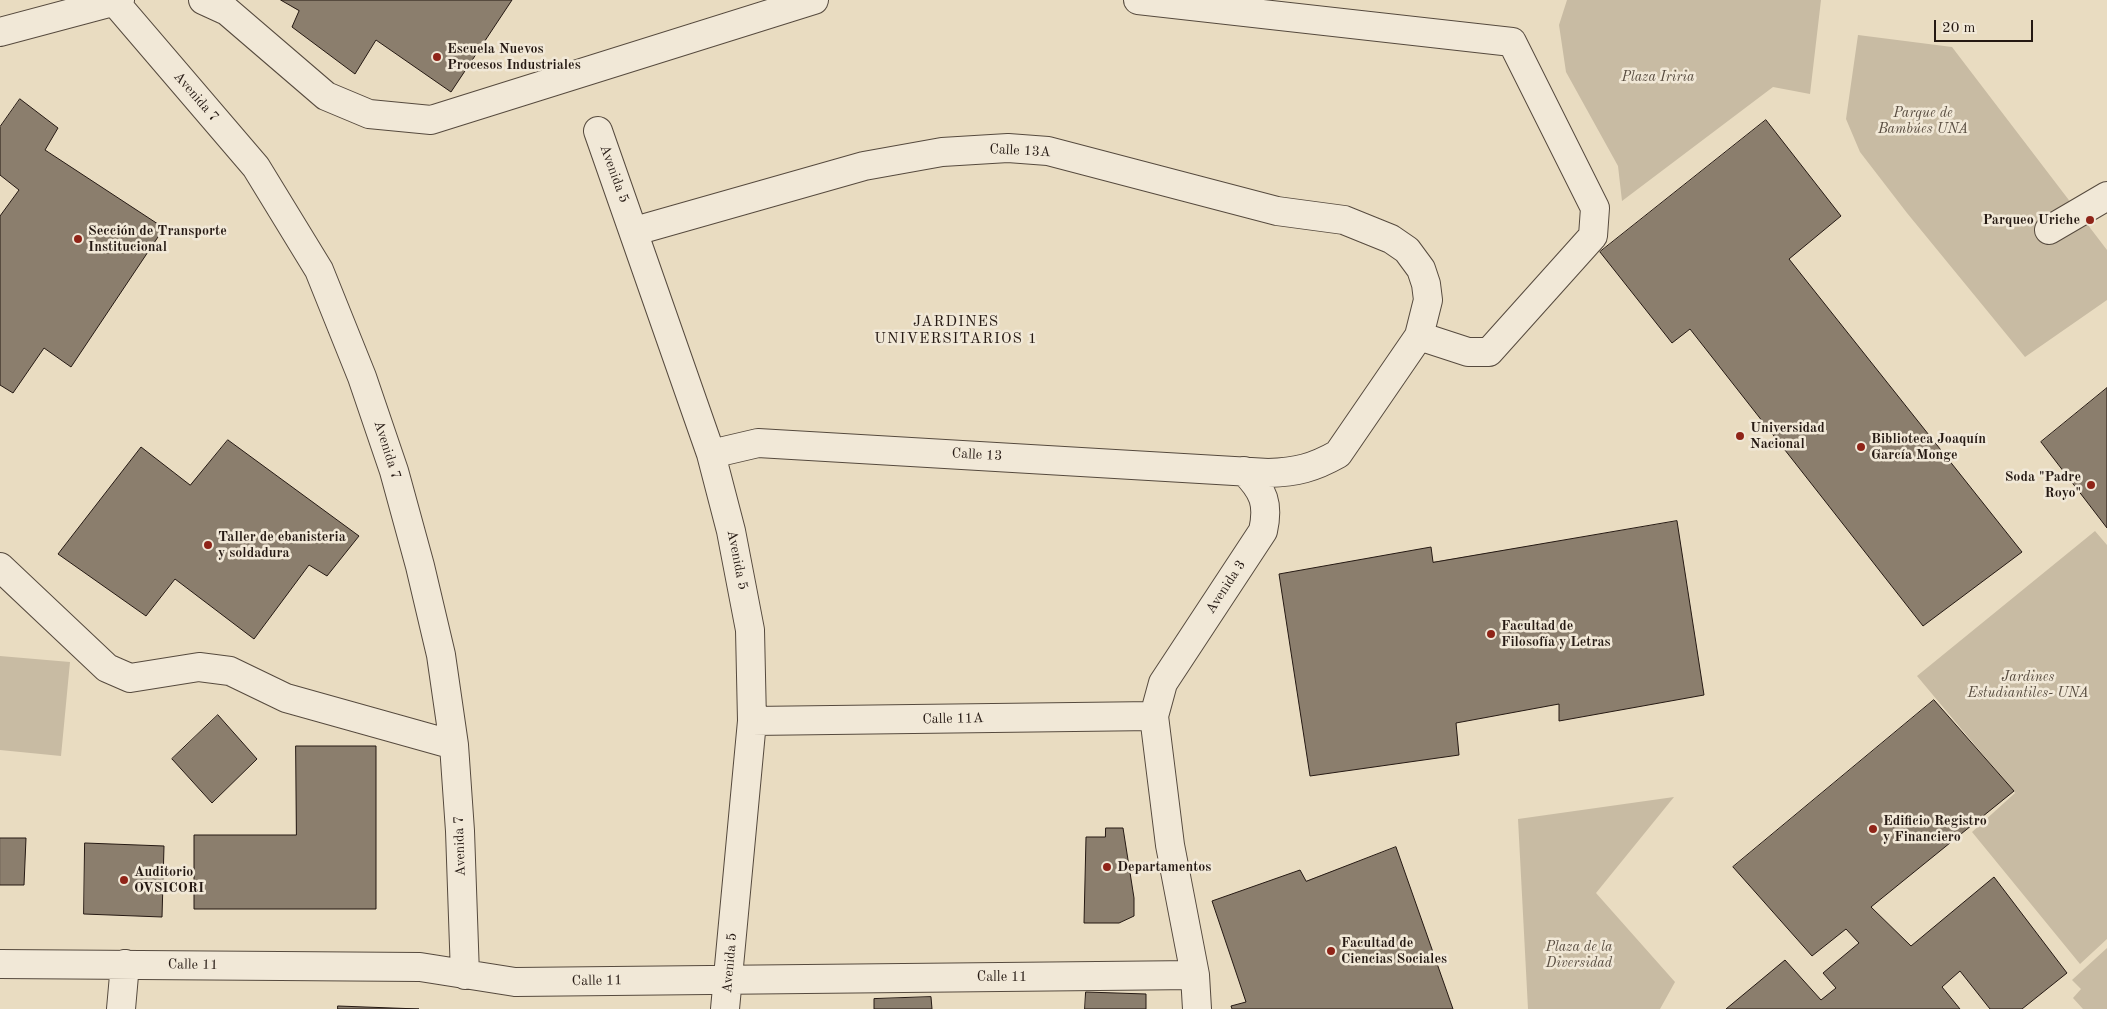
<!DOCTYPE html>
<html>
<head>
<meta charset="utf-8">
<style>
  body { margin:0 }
  #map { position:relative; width:2107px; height:1009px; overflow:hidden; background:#e9dcc1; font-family:"Old Standard TT",serif }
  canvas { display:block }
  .scale { position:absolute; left:1934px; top:20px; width:99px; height:22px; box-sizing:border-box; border:2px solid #251913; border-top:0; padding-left:6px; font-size:15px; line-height:18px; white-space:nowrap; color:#251913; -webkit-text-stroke:4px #f1e8d7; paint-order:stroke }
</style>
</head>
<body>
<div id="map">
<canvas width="2107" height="1009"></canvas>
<div class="scale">20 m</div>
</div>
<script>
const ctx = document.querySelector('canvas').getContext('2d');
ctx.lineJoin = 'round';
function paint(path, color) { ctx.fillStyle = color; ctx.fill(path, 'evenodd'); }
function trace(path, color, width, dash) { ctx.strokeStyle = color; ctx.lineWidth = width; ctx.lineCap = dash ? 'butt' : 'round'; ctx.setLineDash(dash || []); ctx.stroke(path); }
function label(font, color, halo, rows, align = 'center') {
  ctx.font = font + ' "Old Standard TT",serif'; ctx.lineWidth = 5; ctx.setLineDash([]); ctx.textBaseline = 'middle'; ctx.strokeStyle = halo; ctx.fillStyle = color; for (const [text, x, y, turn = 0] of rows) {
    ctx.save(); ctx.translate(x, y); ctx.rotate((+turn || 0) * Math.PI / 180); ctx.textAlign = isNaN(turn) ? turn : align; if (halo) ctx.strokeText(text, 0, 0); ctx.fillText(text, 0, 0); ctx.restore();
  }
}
paint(new Path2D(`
  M1567 0H1821L1810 94 1773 87 1622 201 1618 166 1566 72 1559 25Z
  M1858 35 1952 47 2107 250V300L2025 357 1907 213 1860 152 1846 119Z
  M2095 531 2107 545V939L2080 964 1972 832 2015 793 1917 676Z
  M0 656 70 662 61 756 0 750Z
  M1674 797 1596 893 1675 982 1660 1009H1528L1518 819Z
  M2107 948V1009H2083L2073 998 2081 989 2072 980Z`), '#c8bba3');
const building = new Path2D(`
  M281 0H512L451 92 376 40 355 74 292 27 299 11Z
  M20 99 58 128 45 150 164 228 71 367 44 348 13 393 0 385V216L19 190 0 175V127Z
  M1766 120 1841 216 1789 259 2022 552 1923 626 1690 329 1672 343 1600 252Z
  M2107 388V528L2041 442Z
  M228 440 359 536 327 576 309 565 254 639 175 579 146 616 58 554 141 447 190 485Z
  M1677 521 1704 695 1559 721V704L1456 723 1459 755 1310 776 1279 574 1431 547 1433 562Z
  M1934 700 2014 791 1871 907 1911 946 1994 877 2067 973 2022 1009H1990L1960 971 1942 987 1960 1009H1726L1785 960 1821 1000 1836 988 1823 973 1859 943 1846 929 1812 956 1733 867Z
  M218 715 257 759 212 803 172 759Z
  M296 746H376V909H194V835H296Z
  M1106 828H1123L1134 898V916L1119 923H1084L1086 837H1105Z
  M0 838H26L24 885H0Z
  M85 843 164 846 162 917 84 914Z
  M1396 847 1453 1009H1232L1231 1006 1246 1002 1212 901 1300 870 1306 881Z
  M1086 992 1146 994V1009H1085Z
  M931 997 932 1009H874V999Z
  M338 1006 419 1009H338Z`);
paint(building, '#8b7e6d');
trace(building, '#251913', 1);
const minor = new Path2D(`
  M113 0 256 167 319 270 362 377 394 471 420 566 441 655 454 745 460 831 465 975
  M203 0 227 11 326 96 369 114 431 120 814 0
  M1138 0 1512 42 1595 208 1593 236 1489 352H1468L1419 336
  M0 32 120 0
  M598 131 711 454 731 531 750 630 752 721 725 1009
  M2049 230 2107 196
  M635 231 864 166 942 152 1008 148 1048 151 1277 211 1344 220 1391 239 1407 250 1421 269 1426 284 1428 300 1419 336 1338 454C1313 468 1297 472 1268 473L758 443 711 454
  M0 567 107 668 130 678 199 667 230 671 286 698 454 745
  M752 721 1154 716
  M0 964 420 967 515 982 1195 975
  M121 1009 125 964
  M1197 1009 1195 975 1170 845 1154 716 1163 683 1263 531C1269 504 1264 491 1244 471`);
trace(minor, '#564a3e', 30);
trace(minor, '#f1e8d7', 28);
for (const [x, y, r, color] of [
  [437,57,5,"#8f2418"],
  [2090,220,5,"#8f2418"],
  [78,239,5,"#8f2418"],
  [1740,436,5,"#8f2418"],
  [1861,447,5,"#8f2418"],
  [2091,485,5,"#8f2418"],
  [208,545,5,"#8f2418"],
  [1491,634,5,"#8f2418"],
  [1873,829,5,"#8f2418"],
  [1107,867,5,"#8f2418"],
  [124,880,5,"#8f2418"],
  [1331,951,5,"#8f2418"]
]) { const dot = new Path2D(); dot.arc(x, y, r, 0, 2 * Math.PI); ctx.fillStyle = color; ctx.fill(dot); trace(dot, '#f1e8d7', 2); }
label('bold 14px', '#251913', '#f1e8d7', [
  ["Escuela Nuevos",447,49],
  ["Procesos Industriales",447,65],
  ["Parqueo Uriche",2080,220,"right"],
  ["Sección de Transporte",88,231],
  ["Institucional",88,247],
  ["Universidad",1750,428],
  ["Nacional",1750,444],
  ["Biblioteca Joaquín",1871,439],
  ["García Monge",1871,455],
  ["Soda \"Padre",2081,477,"right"],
  ["Royo\"",2081,493,"right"],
  ["Taller de ebanisteria",218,537],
  ["y soldadura",218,553],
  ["Facultad de",1501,626],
  ["Filosofía y Letras",1501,642],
  ["Edificio Registro",1883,821],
  ["y Financiero",1883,837],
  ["Departamentos",1117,867],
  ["Auditorio",134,872],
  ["OVSICORI",134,888],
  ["Facultad de",1341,943],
  ["Ciencias Sociales",1341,959]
], 'left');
label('italic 14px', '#564a3e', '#f1e8d7', [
  ["Plaza Iriria",1658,77],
  ["Parque de",1923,113],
  ["Bambúes UNA",1923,129],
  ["Jardines",2028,677],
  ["Estudiantiles- UNA",2028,693],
  ["Plaza de la",1579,947],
  ["Diversidad",1579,963]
]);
label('14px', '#251913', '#f1e8d7', [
  ["Avenida 7",196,97,49],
  ["Calle 13A",1020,151,3],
  ["Avenida 5",614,174,70],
  ["Avenida 7",387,450,72],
  ["Calle 13",977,455,3],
  ["Avenida 5",737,560,79],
  ["Avenida 3",1226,587,-57],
  ["Calle 11A",953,719,-1],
  ["Avenida 7",460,846,-92],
  ["Avenida 5",730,963,-85],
  ["Calle 11",193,965,1],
  ["Calle 11",1002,977],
  ["Calle 11",597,981,-1]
]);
ctx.letterSpacing = '1px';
label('15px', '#251913', '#f1e8d7', [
  ["JARDINES",956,322],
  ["UNIVERSITARIOS 1",956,339]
]);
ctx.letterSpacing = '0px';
</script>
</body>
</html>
